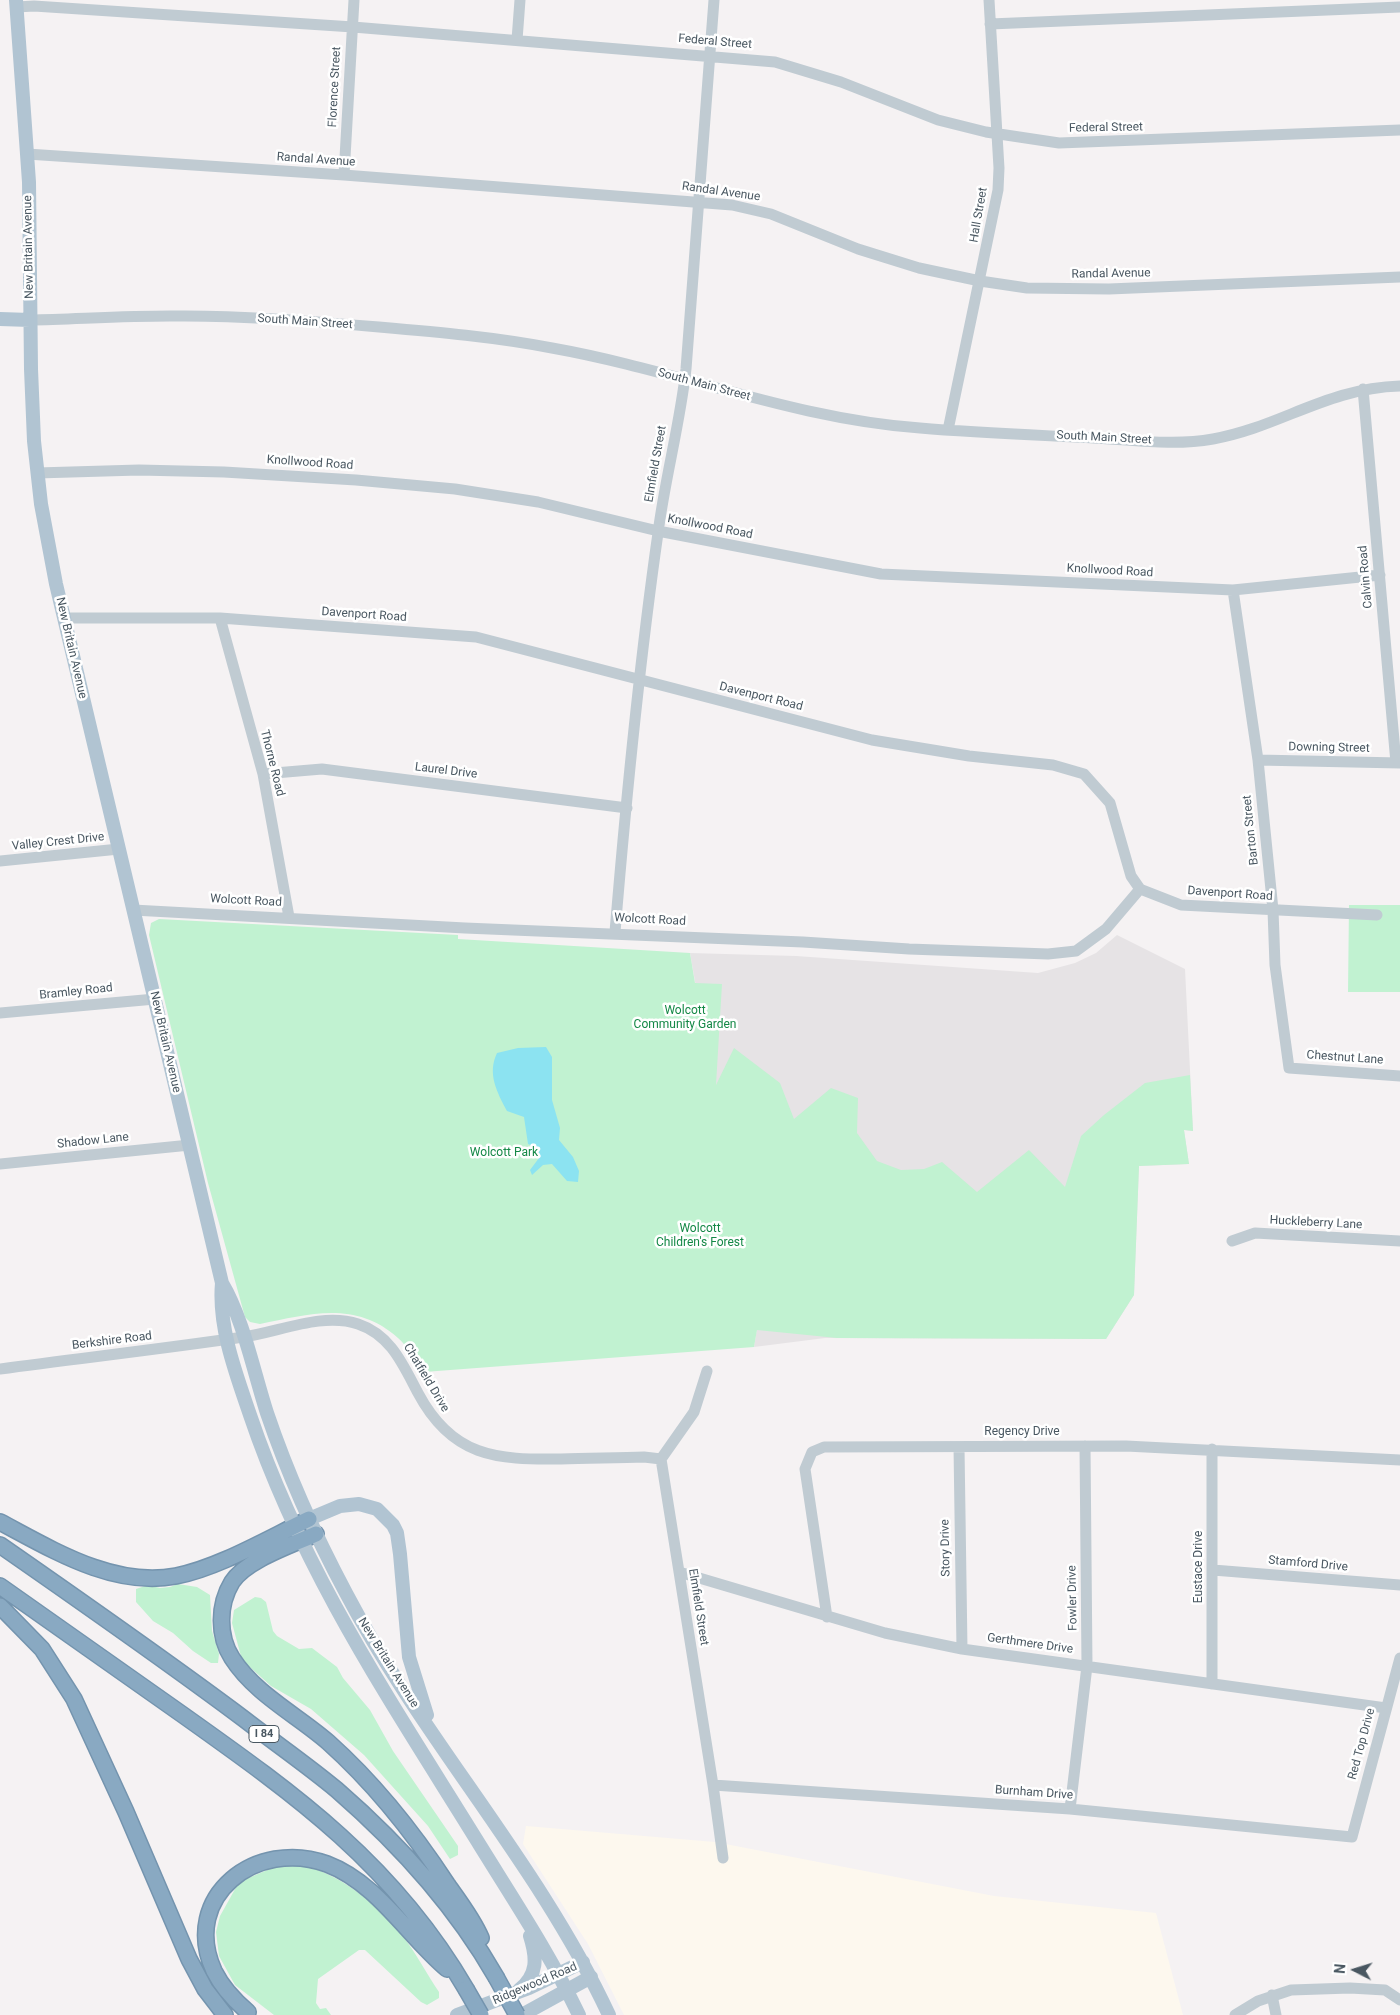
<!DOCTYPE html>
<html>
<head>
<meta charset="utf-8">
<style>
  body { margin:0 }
  #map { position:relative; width:1400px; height:2015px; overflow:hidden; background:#f5f2f3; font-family:Roboto,sans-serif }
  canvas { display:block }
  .north { position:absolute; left:1330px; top:1945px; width:50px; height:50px; -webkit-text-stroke:4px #fff; paint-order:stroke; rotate:275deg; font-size:14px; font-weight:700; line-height:20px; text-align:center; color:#495761 }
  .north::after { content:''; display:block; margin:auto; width:18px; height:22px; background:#495761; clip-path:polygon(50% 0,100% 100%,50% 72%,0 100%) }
</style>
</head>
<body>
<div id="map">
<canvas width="1400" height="2015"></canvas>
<div class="north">N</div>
</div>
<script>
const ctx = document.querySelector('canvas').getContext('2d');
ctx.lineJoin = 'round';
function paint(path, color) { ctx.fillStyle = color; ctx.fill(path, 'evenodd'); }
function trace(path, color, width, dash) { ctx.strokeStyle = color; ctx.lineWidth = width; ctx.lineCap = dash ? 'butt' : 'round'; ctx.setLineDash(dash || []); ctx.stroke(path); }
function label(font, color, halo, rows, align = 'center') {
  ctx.font = font + ' Roboto,sans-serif'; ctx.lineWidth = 5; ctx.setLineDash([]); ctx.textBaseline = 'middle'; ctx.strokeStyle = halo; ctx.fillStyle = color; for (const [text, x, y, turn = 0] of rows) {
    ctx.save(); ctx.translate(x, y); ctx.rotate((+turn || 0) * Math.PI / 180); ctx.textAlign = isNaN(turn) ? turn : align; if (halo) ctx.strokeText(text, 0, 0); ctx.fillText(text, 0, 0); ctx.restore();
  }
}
paint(new Path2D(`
  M526 1826 715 1842 994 1896 1156 1913 1183 2015H624L588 1944 523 1844Z`), '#fdf8ee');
paint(new Path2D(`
  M1117 935 1185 969 1193 1131 1184 1130 1189 1164 1139 1166 1134 1295 1106 1339 825 1338 754 1347 772 1238 720 1123 690 953 796 956 1038 973 1075 963 1096 953Z`), '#e6e3e5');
paint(new Path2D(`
  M1349 905H1400V992H1348Z
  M159 919 458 935V939L690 953 695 983 722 984 716 1085 734 1048 780 1083 794 1119 831 1088 858 1098 857 1133 877 1161 901 1170 924 1169 942 1162 977 1192 1029 1150 1065 1187 1081 1136 1104 1115 1145 1083 1190 1075 1193 1131 1184 1130 1189 1164 1139 1166 1134 1295 1106 1339 837 1338 757 1330 754 1347 424 1372C416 1361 408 1347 398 1338 356 1300 309 1314 260 1324L250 1322 245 1317 208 1183 149 935 151 923Z
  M178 1584 197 1587 210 1595 212 1631 219 1654 218 1663H211L193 1651 173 1633 153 1621 136 1602V1589L148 1585 160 1588 170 1587Z
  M255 1597 261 1598 266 1602 273 1631 277 1636 299 1649 312 1648 337 1667 343 1678 370 1710 393 1751 458 1846V1855L450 1859 428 1826 364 1755 311 1709 271 1686 242 1660 232 1623 234 1610Z
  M300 1864C341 1875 374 1901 401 1934 415 1951 426 1973 439 1992V1998L427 2005 421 2002 365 1950H359L318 1979 316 2003 320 2009 326 2008 331 2015H274L235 1985 219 1956 216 1932 220 1916 239 1882 279 1865Z`), '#c1f2d1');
paint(new Path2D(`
  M546 1047 552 1057V1100L560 1128 559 1140 573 1157 579 1171 578 1182 567 1181 552 1164 543 1165 532 1175 530 1170 539 1158 533 1146 528 1144 524 1117 507 1111C497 1092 487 1074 497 1053L518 1048Z`), '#8ce3f1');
const highway = new Path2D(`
  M0 1522C53 1550 114 1588 176 1576 218 1568 269 1538 309 1519
  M316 1534C292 1545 246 1560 232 1582 218 1605 218 1636 232 1658 255 1694 297 1715 328 1742 375 1784 413 1832 447 1884 459 1901 473 1919 481 1938
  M0 1545C82 1602 164 1659 244 1719 275 1743 307 1765 337 1790 398 1843 456 1907 496 1977
  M0 1586C61 1629 122 1672 183 1715 297 1796 394 1865 466 1989
  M0 1606 42 1649 74 1699 126 1812 189 1959 205 1989 225 2015
  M248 2012C235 2001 222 1987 214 1971 180 1896 257 1838 327 1864 377 1883 407 1935 447 1969`);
trace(highway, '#7494ae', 18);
trace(new Path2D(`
  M17 7 34 6 353 27 775 62 841 82 938 120 986 132 1059 143 1400 130
  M990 24 1400 7
  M517 40 520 0
  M27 154 344 175 732 205 771 214 858 249 919 268 980 281 1027 288 1109 289 1400 277
  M344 175 354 0
  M30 320C76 319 123 316 170 316 239 315 309 321 379 327 437 332 495 337 552 348 676 370 794 419 920 428 978 433 1036 435 1094 438 1134 440 1174 446 1213 439 1280 427 1327 388 1400 386
  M1363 389 1396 763
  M948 430 998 190 999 168 989 0
  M37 473 139 470 224 472 356 480 455 489 538 502 658 531 881 574 1233 590 1380 575
  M1233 590 1258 760 1273 910 1275 965 1289 1068 1400 1076
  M64 618H220L476 637 872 740 969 756 1053 765 1084 774 1110 803 1131 876 1140 889 1181 905 1377 915
  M220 618 263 774 289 917
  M1258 760 1400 763
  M263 774 322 769 627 808
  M0 861 119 849
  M133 910 465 928 803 942 909 949 1048 954 1076 951 1106 929 1140 889
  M615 932C626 799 639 666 658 533 665 478 680 424 686 369L714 0
  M0 1013 155 999
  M0 1164 190 1145
  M1232 1241 1255 1233 1400 1241
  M0 1369C81 1358 162 1349 243 1337 279 1332 322 1312 358 1324 391 1335 403 1365 418 1393 452 1457 496 1460 561 1459 589 1458 617 1458 644 1457L661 1459
  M707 1371 694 1412 661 1459 713 1785 723 1858
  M959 1447 962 1649
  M1213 1570 1400 1585
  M679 1572 885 1633 962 1649 1386 1708
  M827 1617 805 1469 812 1452 824 1447 1126 1446 1400 1460
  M1212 1684V1449
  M713 1785 1070 1809 1352 1837 1400 1658
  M1070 1809 1087 1666 1085 1446
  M1272 1995 1276 2015
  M1235 2015 1258 2001 1291 1990 1350 1988 1385 1990 1400 2000`), '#c0cbd2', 11);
trace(new Path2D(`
  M16 0 29 182 31 369 34 441 41 504 56 584 222 1283C243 1318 254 1373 267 1413 288 1475 315 1535 346 1593 423 1740 539 1864 609 2015
  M0 319 30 320
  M222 1283C218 1327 236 1374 250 1415 304 1575 394 1706 481 1847 515 1902 551 1956 579 2015
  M309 1519 340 1506 359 1504 377 1509 393 1525 397 1533 400 1554 409 1657 427 1715
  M519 1990C538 1975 537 1958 530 1936
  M457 2015 529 1988 583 1962
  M522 2015 591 1977`), '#b1c4d2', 14);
trace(highway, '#89a9c2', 15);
const highwayBridge = new Path2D(`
  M496 1977 517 2015
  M466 1989 481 2015`);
trace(highwayBridge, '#7494ae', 18, []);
trace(highwayBridge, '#89a9c2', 15);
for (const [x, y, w] of [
  [264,1734,30]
]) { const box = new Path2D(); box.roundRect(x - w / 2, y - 8.5, w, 17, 4); ctx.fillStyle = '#fff'; ctx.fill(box); trace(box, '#495761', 1); }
label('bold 11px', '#495761', null, [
  ["I 84",264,1734]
]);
label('12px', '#495761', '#fff', [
  ["Federal Street",715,42,5],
  ["Florence Street",335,87,-87],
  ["Federal Street",1106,128,-1],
  ["Randal Avenue",316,160,4],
  ["Randal Avenue",721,192,8],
  ["Hall Street",979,215,-80],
  ["New Britain Avenue",29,247,-91],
  ["Randal Avenue",1111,274,-1],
  ["South Main Street",305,322,4],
  ["South Main Street",704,385,15],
  ["South Main Street",1104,438,3],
  ["Knollwood Road",310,463,4],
  ["Elmfield Street",656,464,-80],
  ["Knollwood Road",710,527,11],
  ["Knollwood Road",1110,571,3],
  ["Calvin Road",1366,577,-95],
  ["Davenport Road",364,615,4],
  ["New Britain Avenue",71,648,77],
  ["Davenport Road",761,697,14],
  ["Downing Street",1329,748,1],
  ["Thorne Road",272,763,76],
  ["Laurel Drive",446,771,7],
  ["Barton Street",1251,830,-96],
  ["Valley Crest Drive",58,842,-6],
  ["Davenport Road",1230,894,4],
  ["Wolcott Road",246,901,3],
  ["Wolcott Road",650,920,3],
  ["Bramley Road",76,992,-6],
  ["New Britain Avenue",165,1042,77],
  ["Chestnut Lane",1345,1058,4],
  ["Shadow Lane",93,1141,-6],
  ["Huckleberry Lane",1316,1223,3],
  ["Berkshire Road",112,1341,-7],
  ["Chatfield Drive",426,1378,59],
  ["Regency Drive",1022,1432],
  ["Story Drive",946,1548,-91],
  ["Stamford Drive",1308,1564,5],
  ["Eustace Drive",1199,1567,-90],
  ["Fowler Drive",1073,1598,-91],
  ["Elmfield Street",698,1607,81],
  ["Gerthmere Drive",1030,1644,8],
  ["New Britain Avenue",388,1663,58],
  ["Red Top Drive",1362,1744,-75],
  ["Burnham Drive",1034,1793,4],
  ["Ridgewood Road",535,1984,-23]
]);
label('12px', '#148846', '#fff', [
  ["Wolcott",685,1011],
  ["Community Garden",685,1025],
  ["Wolcott Park",504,1153],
  ["Wolcott",700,1229],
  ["Children's Forest",700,1243]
]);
</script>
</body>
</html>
